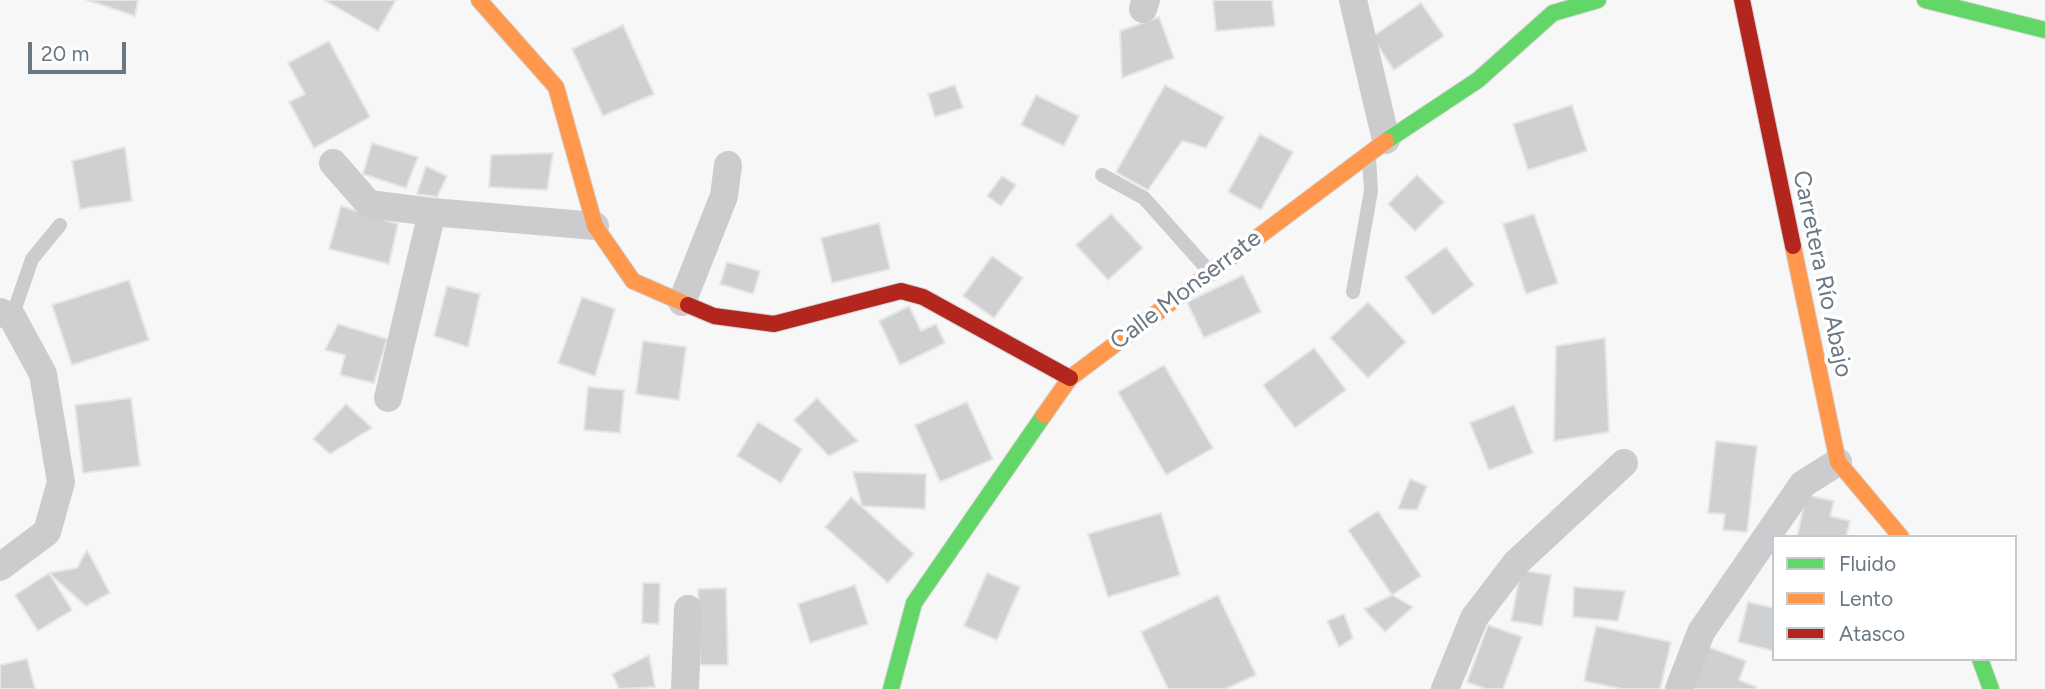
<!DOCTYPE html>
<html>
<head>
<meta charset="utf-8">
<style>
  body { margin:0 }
  #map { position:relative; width:2045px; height:689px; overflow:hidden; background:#f7f7f7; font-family:Figtree,sans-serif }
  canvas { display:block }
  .legend { position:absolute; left:1772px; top:535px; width:245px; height:126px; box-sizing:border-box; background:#fff; border:2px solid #c3c9ce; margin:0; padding:9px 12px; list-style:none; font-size:21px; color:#6a7784 }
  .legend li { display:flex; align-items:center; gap:14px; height:35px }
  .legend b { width:35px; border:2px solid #c3c9ce }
  .scale { position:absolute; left:28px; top:42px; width:98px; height:32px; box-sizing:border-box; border:4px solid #6a7784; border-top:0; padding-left:9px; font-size:21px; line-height:24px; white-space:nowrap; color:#6a7784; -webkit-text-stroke:5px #fff; paint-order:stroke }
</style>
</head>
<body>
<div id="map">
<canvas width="2045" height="689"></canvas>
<ul class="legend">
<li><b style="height:9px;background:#63d668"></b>Fluido</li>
<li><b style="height:9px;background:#ff974d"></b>Lento</li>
<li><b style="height:9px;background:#b3261e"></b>Atasco</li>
</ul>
<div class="scale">20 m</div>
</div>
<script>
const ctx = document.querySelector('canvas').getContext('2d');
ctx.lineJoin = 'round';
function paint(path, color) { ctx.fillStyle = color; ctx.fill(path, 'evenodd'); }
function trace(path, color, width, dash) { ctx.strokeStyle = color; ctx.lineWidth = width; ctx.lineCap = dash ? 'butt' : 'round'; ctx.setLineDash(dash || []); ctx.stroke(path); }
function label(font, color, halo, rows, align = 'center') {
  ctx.font = font + ' Figtree,sans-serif'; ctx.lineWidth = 7; ctx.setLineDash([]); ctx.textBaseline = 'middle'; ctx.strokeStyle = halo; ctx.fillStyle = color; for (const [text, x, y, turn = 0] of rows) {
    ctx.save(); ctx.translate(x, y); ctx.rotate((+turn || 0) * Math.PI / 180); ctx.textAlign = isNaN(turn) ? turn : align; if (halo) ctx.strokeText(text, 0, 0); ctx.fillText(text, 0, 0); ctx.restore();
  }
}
const building = new Path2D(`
  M87 0H138L135 16Z
  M324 0H396L378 31Z
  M1213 0H1272L1275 26 1216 31Z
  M1421 3 1444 36 1394 70 1372 37Z
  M1159 17 1174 58 1122 78 1120 31Z
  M623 25 654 94 603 116 572 49Z
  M329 41 370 117 314 148 289 102 305 94 288 63Z
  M955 85 963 108 935 117 928 94Z
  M1165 85 1224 117 1206 148 1182 141 1148 190 1116 172Z
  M1036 95 1079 116 1064 146 1021 125Z
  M1572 105 1587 151 1528 170 1513 124Z
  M1260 134 1293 152 1261 210 1228 192Z
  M372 143 418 157 406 188 363 174Z
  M125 147 132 201 80 209 72 161Z
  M553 153 547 190 489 187 491 155Z
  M426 166 447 176 437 197 417 194Z
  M1417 175 1444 202 1415 231 1388 204Z
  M1002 176 1016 185 1001 206 987 196Z
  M341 206 398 224 389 264 329 249Z
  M1111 214 1143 248 1108 280 1076 245Z
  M1534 214 1558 283 1526 294 1503 224Z
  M879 223 890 269 832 283 821 238Z
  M1446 247 1474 285 1433 315 1405 277Z
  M992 256 1023 278 994 318 963 296Z
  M727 262 760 271 753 294 720 284Z
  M1243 275 1261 312 1204 338 1187 302Z
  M129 280 149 340 72 365 52 305Z
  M447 286 480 294 468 347 434 336Z
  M582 297 615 309 595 376 558 363Z
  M1368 302 1406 342 1368 378 1330 338Z
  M909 306 921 331 936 324 945 343 900 365 879 321Z
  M338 324 387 339 374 383 340 375 345 355 325 350Z
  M1605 338 1609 432 1554 441 1556 346Z
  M643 341 686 347 679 400 636 394Z
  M1314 348 1346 390 1295 428 1263 385Z
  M1164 365 1213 448 1166 475 1118 392Z
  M588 387 624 390 620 433 584 430Z
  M131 398 140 466 83 473 75 405Z
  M817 398 858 441 829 456 794 420Z
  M967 402 993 459 940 482 915 425Z
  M346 404 372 428 330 454 313 439Z
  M1514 405 1533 453 1489 470 1470 423Z
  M758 422 802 449 781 483 737 456Z
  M1716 441 1757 446 1747 532 1723 530 1725 514 1708 513Z
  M853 472 926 474 925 509 862 506Z
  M1410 479 1427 486 1417 510 1398 509Z
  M1806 495 1834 501 1830 516 1850 521 1846 537H1797Z
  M851 497 914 554 888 583 825 527Z
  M1378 511 1421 576 1392 595 1348 530Z
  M1161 513 1180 575 1108 597 1088 534Z
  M87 550 110 593 86 606 49 573 77 568Z
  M1521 570 1551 575 1542 626 1511 621Z
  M49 573 72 610 38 631 15 595Z
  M987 573 1020 587 997 640 964 626Z
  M643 583H660L659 624 642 623Z
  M855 585 868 624 810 643 798 604Z
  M1574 587 1625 591 1618 621 1573 617Z
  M726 588 728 665H700L698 589Z
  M1218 595 1256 675 1225 689H1168L1141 632Z
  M1392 595 1413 607 1385 632 1364 609Z
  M1748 602 1774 608V651L1738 642Z
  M1344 614 1353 638 1339 647 1327 621Z
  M1488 625 1522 637 1503 689H1486L1467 682Z
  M1596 626 1671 642 1660 689H1622L1584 681Z
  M1703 645 1746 661 1739 680 1756 687 1755 689H1686Z
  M649 655 655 687 619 689 612 674Z
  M27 659 35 689H0V665Z`);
paint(building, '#cfd0d1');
trace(building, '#e6e6e6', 2);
const fast = new Path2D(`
  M1925 0 2045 30
  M1386 141 1478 80 1553 13 1598 0
  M1980 659 1991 689
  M891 689 914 603 1044 415`);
const slow = new Path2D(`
  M479 0 556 87 595 226 633 281 688 305
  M1793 246 1838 462 1901 537
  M1044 415 1070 378 1386 141`);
const jam = new Path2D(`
  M1742 0 1793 246
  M688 305 714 316 774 324 901 291 923 297 1070 378`);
trace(fast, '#d4d5d5', 18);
trace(slow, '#d4d5d5', 18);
trace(jam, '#d4d5d5', 18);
trace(new Path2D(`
  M1102 175 1144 198 1209 271
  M1353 292 1371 191 1369 158
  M12 317 32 259 60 225`), '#ccccce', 14);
trace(new Path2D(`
  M1353 0 1386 140
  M1143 9 1146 0
  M333 163 369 204 432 212 595 226
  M682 302 724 196 728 165
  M0 312 12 317 43 374 61 482 47 532 0 567
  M388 398 432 212
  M685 689 688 609
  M1445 689 1474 618 1516 563 1624 463
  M1679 689 1701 632 1803 484 1838 462`), '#ccccce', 28);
trace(fast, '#63d668', 16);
trace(slow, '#ff974d', 16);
trace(jam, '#b3261e', 16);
label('24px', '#6a7784', '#fff', [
  ["Carretera Río Abajo",1822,274,78],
  ["Calle Monserrate",1186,290,-37]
]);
</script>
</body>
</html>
